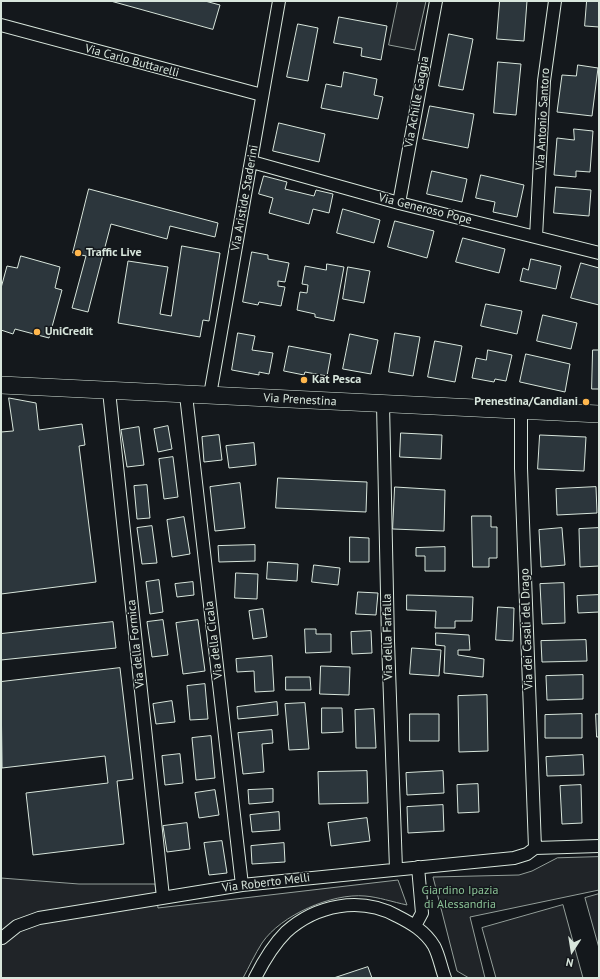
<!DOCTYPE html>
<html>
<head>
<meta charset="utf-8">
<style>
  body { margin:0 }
  #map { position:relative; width:600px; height:979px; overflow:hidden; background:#14181c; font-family:"PT Sans",sans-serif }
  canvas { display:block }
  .frame { position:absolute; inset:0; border:2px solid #d8e6dc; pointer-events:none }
  .north { position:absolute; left:552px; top:931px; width:40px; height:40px; -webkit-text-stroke:3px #14181c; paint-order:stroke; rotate:192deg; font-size:11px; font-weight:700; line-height:16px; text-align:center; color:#d8e6dc }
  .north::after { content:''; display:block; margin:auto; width:14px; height:18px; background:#d8e6dc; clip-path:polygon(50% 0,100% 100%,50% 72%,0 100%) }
</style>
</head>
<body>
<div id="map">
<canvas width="600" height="979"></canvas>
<div class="frame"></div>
<div class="north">N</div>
</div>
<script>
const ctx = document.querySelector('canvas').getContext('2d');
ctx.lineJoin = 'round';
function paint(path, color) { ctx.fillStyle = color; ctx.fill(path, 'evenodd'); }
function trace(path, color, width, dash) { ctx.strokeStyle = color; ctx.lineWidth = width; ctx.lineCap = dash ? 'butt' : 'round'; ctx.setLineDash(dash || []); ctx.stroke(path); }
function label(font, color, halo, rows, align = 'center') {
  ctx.font = font + ' "PT Sans",sans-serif'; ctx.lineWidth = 3; ctx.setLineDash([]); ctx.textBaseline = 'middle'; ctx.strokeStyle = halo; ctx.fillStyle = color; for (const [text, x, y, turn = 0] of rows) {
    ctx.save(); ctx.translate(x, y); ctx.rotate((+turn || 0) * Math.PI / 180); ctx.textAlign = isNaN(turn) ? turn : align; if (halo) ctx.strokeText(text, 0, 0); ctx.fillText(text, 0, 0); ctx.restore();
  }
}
const green = new Path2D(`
  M398 1H426L415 50 389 45Z
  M599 857V890L470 917 485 978H469L457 971 433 877 519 875 532 871 557 858Z
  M1 878 79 884H155L158 908 398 880 407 905C393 902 378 897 365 896 332 893 281 915 262 943 255 954 249 967 243 978H1Z
  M599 894V948L585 898Z
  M563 905 583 978H496L482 928Z`);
paint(green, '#202428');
trace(green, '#939e99', 1);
const building = new Path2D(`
  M111 1H205L220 5 213 29Z
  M500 1H527L524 41 497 39Z
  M587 1H599V27L585 26Z
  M339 17 387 26 381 60 361 56 362 48 334 43Z
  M298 24 318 28 308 81 287 77Z
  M449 34 473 39 463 90 439 86Z
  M498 62 521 64 516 115 494 113Z
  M578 65 598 68 592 116 557 112 562 75 576 76Z
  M344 72 377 79 374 95 383 97 378 119 321 108 326 84 341 87Z
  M430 106 474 114 468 148 423 139Z
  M279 123 325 134 319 162 273 151Z
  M574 129 593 131 590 172 576 171V177L554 175 557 138 574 140Z
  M432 171 467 179 462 202 427 194Z
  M481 175 524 185 517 217 493 212 495 202 476 198Z
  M264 176 287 182 285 189 314 196 316 190 333 194 329 213 313 209 309 224 269 213 273 198 259 194Z
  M556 187 591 190 589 216 554 213Z
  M89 189 218 223 215 237 170 226 167 239 111 224 88 312 72 308 86 256 73 253Z
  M343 209 380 220 374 243 337 233Z
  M395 221 434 231 427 258 388 247Z
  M463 238 505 249 499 273 456 262Z
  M182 246 220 253 209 321 203 320 200 337 118 323 128 261 168 267 160 314 171 316Z
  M252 252 268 255V259L289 263 285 282 278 281V286L285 287 281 306 259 302 258 305 243 302Z
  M21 256 60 267 55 288 62 290 49 338 15 329 13 334 1 330V288L7 266 17 268Z
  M531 259 561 266 556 289 520 281 523 268 528 270Z
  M581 263 599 268V305L571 298Z
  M327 264 344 267 334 321 315 317V314L297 310 300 292 307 293 308 285 302 284 305 266 326 270Z
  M348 267 370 271 364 303 343 299Z
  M486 304 522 311 517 334 481 326Z
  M543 315 577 323 571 349 537 341Z
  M238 333 255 336 252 350 273 353 269 374 259 372V375L232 370Z
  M395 333 420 337 413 376 389 372Z
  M350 334 378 340 371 374 343 369Z
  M435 341 462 346 455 382 428 377Z
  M289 346 331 354 327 376 305 372 304 375 284 371Z
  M488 350 512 355 506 381 495 379 494 382 472 378 476 358 486 360Z
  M593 350H599V389H592Z
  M526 354 570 364 565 392 520 382Z
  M9 398 36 403 39 430 82 424 85 445 79 446 96 582 1 594V432L13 431Z
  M168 426 172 449 158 452 154 429Z
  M139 427 144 465 127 467 121 430Z
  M401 433 442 435 441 459 400 457Z
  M219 435 222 460 204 462 202 437Z
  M540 435 586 437 584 471 538 469Z
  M254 443 256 465 229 468 226 446Z
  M173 457 178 497 164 499 159 459Z
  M278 478 367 482 366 512 276 508Z
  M240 483 245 528 215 531 210 487Z
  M147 485 150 518 137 519 134 486Z
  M395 487 445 490 444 531 393 529Z
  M596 487 597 513 557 515 556 489Z
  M472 516H491V527H497V558H489V567H473Z
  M184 517 190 554 172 557 167 520Z
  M152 526 157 563 142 564 137 528Z
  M562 528 565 565 541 567 539 530Z
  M599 528V566L580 567 579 529Z
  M350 537 369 538V562H350Z
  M255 545V561L219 562 218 546Z
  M445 547V571H425V556H416V548Z
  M268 562 298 564 297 581 267 579Z
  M314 565 340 568 338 585 312 582Z
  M236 573 258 574 257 599 235 598Z
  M159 580 163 612 150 614 146 582Z
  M193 582 194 595 177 597 175 584Z
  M564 583 565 623 542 624 540 584Z
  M358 592 378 593 376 615 356 614Z
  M407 595 473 597 472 621H455V628H435L436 611 407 610Z
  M599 595V612L578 613 577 596Z
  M498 607 514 608 513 641 496 640Z
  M263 609 267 637 253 639 249 611Z
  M163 620 168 655 152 657 147 622Z
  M198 620 205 671 183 674 176 623Z
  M113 622 116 648 1 660V634Z
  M305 629H316V634H331V652L306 653Z
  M371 631 372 653 352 654 351 632Z
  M436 633 469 635 470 650H458V655L484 659 483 677 444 673 445 646 436 645Z
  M586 640 587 661 542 662 541 641Z
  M412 648 441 650 439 676 410 674Z
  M272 656 274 691 255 692 254 671 237 672 236 659Z
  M321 666 350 667 349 695 320 694Z
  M120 668 133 779 117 781 124 844 33 855 26 793 108 783 105 756 2 768 1 682Z
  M583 675V699L547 700 546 676Z
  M286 677H310L311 690H286Z
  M205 684 208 719 190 720 187 686Z
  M487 695 488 751 459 752 458 696Z
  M172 701 175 722 156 724 153 704Z
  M277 702 278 715 238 719 237 707Z
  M305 703 309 749 289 750 285 704Z
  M322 708H342L343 732 322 733Z
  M374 709 376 748H356L355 710Z
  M410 714H439V741H410Z
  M582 714V738H545V715Z
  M596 714H599V737H597Z
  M272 730 273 743 262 744 264 772 243 774 238 733Z
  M211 736 215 778 196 780 192 738Z
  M180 754 183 783 165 785 162 756Z
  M583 755 584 775 547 776 546 757Z
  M367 771 368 803 319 804 318 772Z
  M443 771 444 793 407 795 406 773Z
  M478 784 479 812 458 813 457 785Z
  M581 785 582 823 562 824 560 786Z
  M273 789V802L249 804 248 790Z
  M215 790 219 815 199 818 195 793Z
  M443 805 444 831 408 833 407 807Z
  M279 812 280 830 252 832 250 815Z
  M367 818 370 841 331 846 328 823Z
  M187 823 190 849 167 852 163 826Z
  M222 841 227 873 209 875 204 843Z
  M284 843 285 862 252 864 251 846Z
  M368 967 372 978H334Z`);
paint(building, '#2c363c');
trace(building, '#d8e6dc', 1);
const street = new Path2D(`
  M1 25 262 95
  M252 162 399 203 599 253
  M399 203 436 1
  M536 237 544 81 555 1
  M109 391 163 897
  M186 395 242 885
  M210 395 279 1
  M383 404 388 641 396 869
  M521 410V468L535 848
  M535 848 599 846
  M415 926 422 913 418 867
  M2 938 17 926 39 918 242 885 514 858 527 854 535 848
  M255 978C263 962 273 945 286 932 316 905 360 896 397 916 411 923 425 931 434 946 439 955 441 968 445 978`);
const secondary = new Path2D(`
  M1 385 599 414`);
trace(street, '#d8e6dc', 14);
trace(secondary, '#d8e6dc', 18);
trace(street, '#14181c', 12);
trace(secondary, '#14181c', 17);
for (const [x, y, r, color] of [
  [78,253,4,"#ffb74d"],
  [37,332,4,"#ffb74d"],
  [304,380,4,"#ffb74d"],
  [586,402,4,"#ffb74d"]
]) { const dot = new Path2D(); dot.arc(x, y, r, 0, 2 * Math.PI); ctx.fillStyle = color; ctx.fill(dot); trace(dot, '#14181c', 1.5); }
label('12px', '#d8e6dc', '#14181c', [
  ["Via Carlo Buttarelli",132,61,15],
  ["Via Achille Gaggia",417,102,-80],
  ["Via Antonio Santoro",543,119,-87],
  ["Via Aristide Staderini",245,198,-80],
  ["Via Generoso Pope",425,209,14],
  ["Via Prenestina",300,400,3],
  ["Via dei Casali del Drago",527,629,-92],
  ["Via della Farfalla",388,637,-91],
  ["Via della Cicala",214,640,-97],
  ["Via della Formica",136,644,-96],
  ["Via Roberto Melli",266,883,-7]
]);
label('bold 12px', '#d8e6dc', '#14181c', [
  ["Traffic Live",86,253],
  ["UniCredit",45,332],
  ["Kat Pesca",312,380],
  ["Prenestina/Candiani",578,402,"right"]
], 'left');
label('12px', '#8ac095', '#14181c', [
  ["Giardino Ipazia",460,891],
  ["di Alessandria",460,905]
]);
</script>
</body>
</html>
